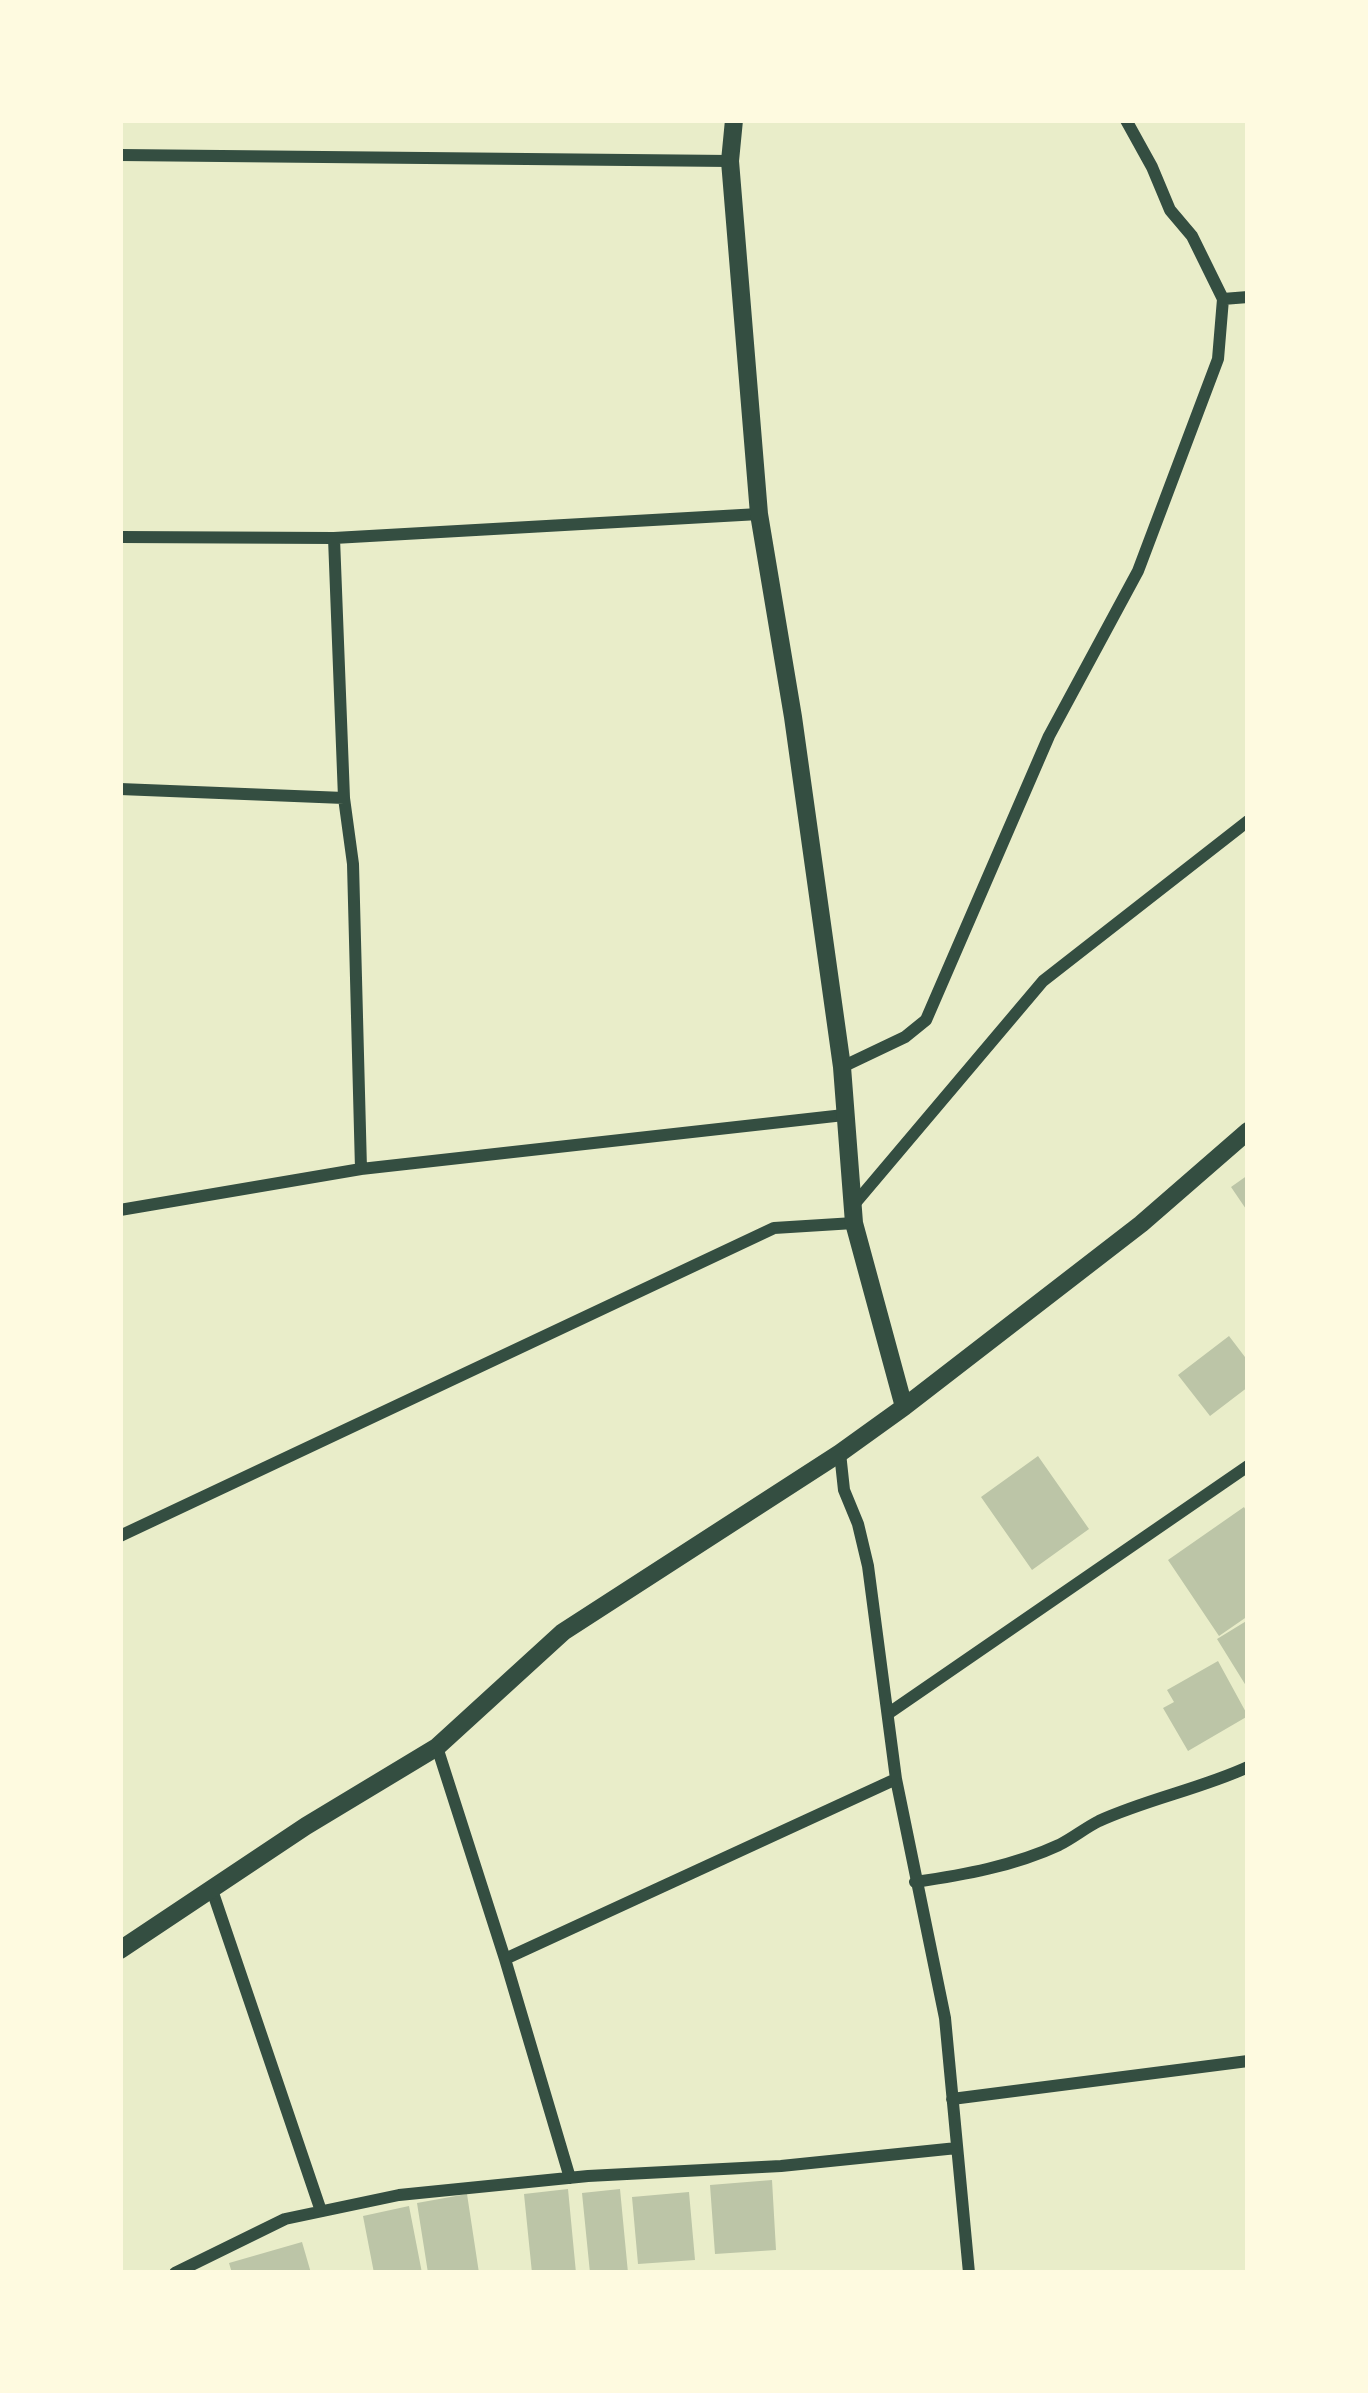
<!DOCTYPE html>
<html>
<head>
<meta charset="utf-8">
<style>
  body { margin:0 }
  #map { position:relative; width:1368px; height:2393px; overflow:hidden; background:#e9edc9; font-family:Ubuntu,sans-serif }
  canvas { display:block }
  .frame { position:absolute; inset:0; border:123px solid #fefae0; pointer-events:none }
</style>
</head>
<body>
<div id="map">
<canvas width="1368" height="2393"></canvas>
<div class="frame"></div>
</div>
<script>
const ctx = document.querySelector('canvas').getContext('2d');
ctx.lineJoin = 'round';
function paint(path, color) { ctx.fillStyle = color; ctx.fill(path, 'evenodd'); }
function trace(path, color, width, dash) { ctx.strokeStyle = color; ctx.lineWidth = width; ctx.lineCap = dash ? 'butt' : 'round'; ctx.setLineDash(dash || []); ctx.stroke(path); }
paint(new Path2D(`
  M1248 1175V1212L1231 1187Z
  M1229 1336 1248 1361V1387L1210 1416 1178 1375Z
  M1038 1456 1089 1529 1032 1570 981 1497Z
  M1244 1507 1248 1514V1616L1219 1636 1168 1560Z
  M1248 1620V1689L1217 1639Z
  M1218 1661 1248 1716 1188 1751 1163 1708 1174 1702 1167 1690Z
  M772 2180 776 2250 715 2254 710 2185Z
  M568 2189 576 2273H532L524 2194Z
  M620 2189 628 2273H590L582 2193Z
  M689 2192 695 2260 638 2264 632 2197Z
  M467 2194 479 2273H428L417 2203Z
  M409 2206 422 2273H374L363 2216Z
  M302 2242 311 2273H232L229 2263Z`), '#bcc5a7');
trace(new Path2D(`
  M1126 120 1152 167 1170 210 1192 236 1223 299 1248 297
  M120 155 730 161
  M120 537 334 538 759 514
  M334 538 344 798 353 864 361 1169
  M120 789 344 798
  M842 1067 905 1037 926 1020 1049 736 1138 571 1218 359 1223 299
  M852 1207 1043 981 1248 821
  M120 1210 361 1169 844 1115
  M840 1453 844 1490 858 1524 868 1566 896 1779 945 2018 969 2273
  M120 1536 774 1228 854 1223
  M889 1713 1248 1466
  M437 1747 505 1959 570 2178
  M915 1882C963 1875 1014 1866 1059 1845 1073 1838 1085 1828 1099 1821 1147 1799 1200 1789 1248 1767
  M212 1890 321 2211
  M505 1959 896 1779
  M952 2099 1248 2061
  M175 2273 285 2219 399 2195 588 2176 781 2166 957 2148`), '#344e41', 12);
trace(new Path2D(`
  M734 120 730 161 759 514 793 717 842 1067 854 1223 904 1407
  M120 1950 306 1826 437 1747 563 1632 840 1453 904 1407 1141 1224 1248 1131`), '#344e41', 18);
</script>
</body>
</html>
